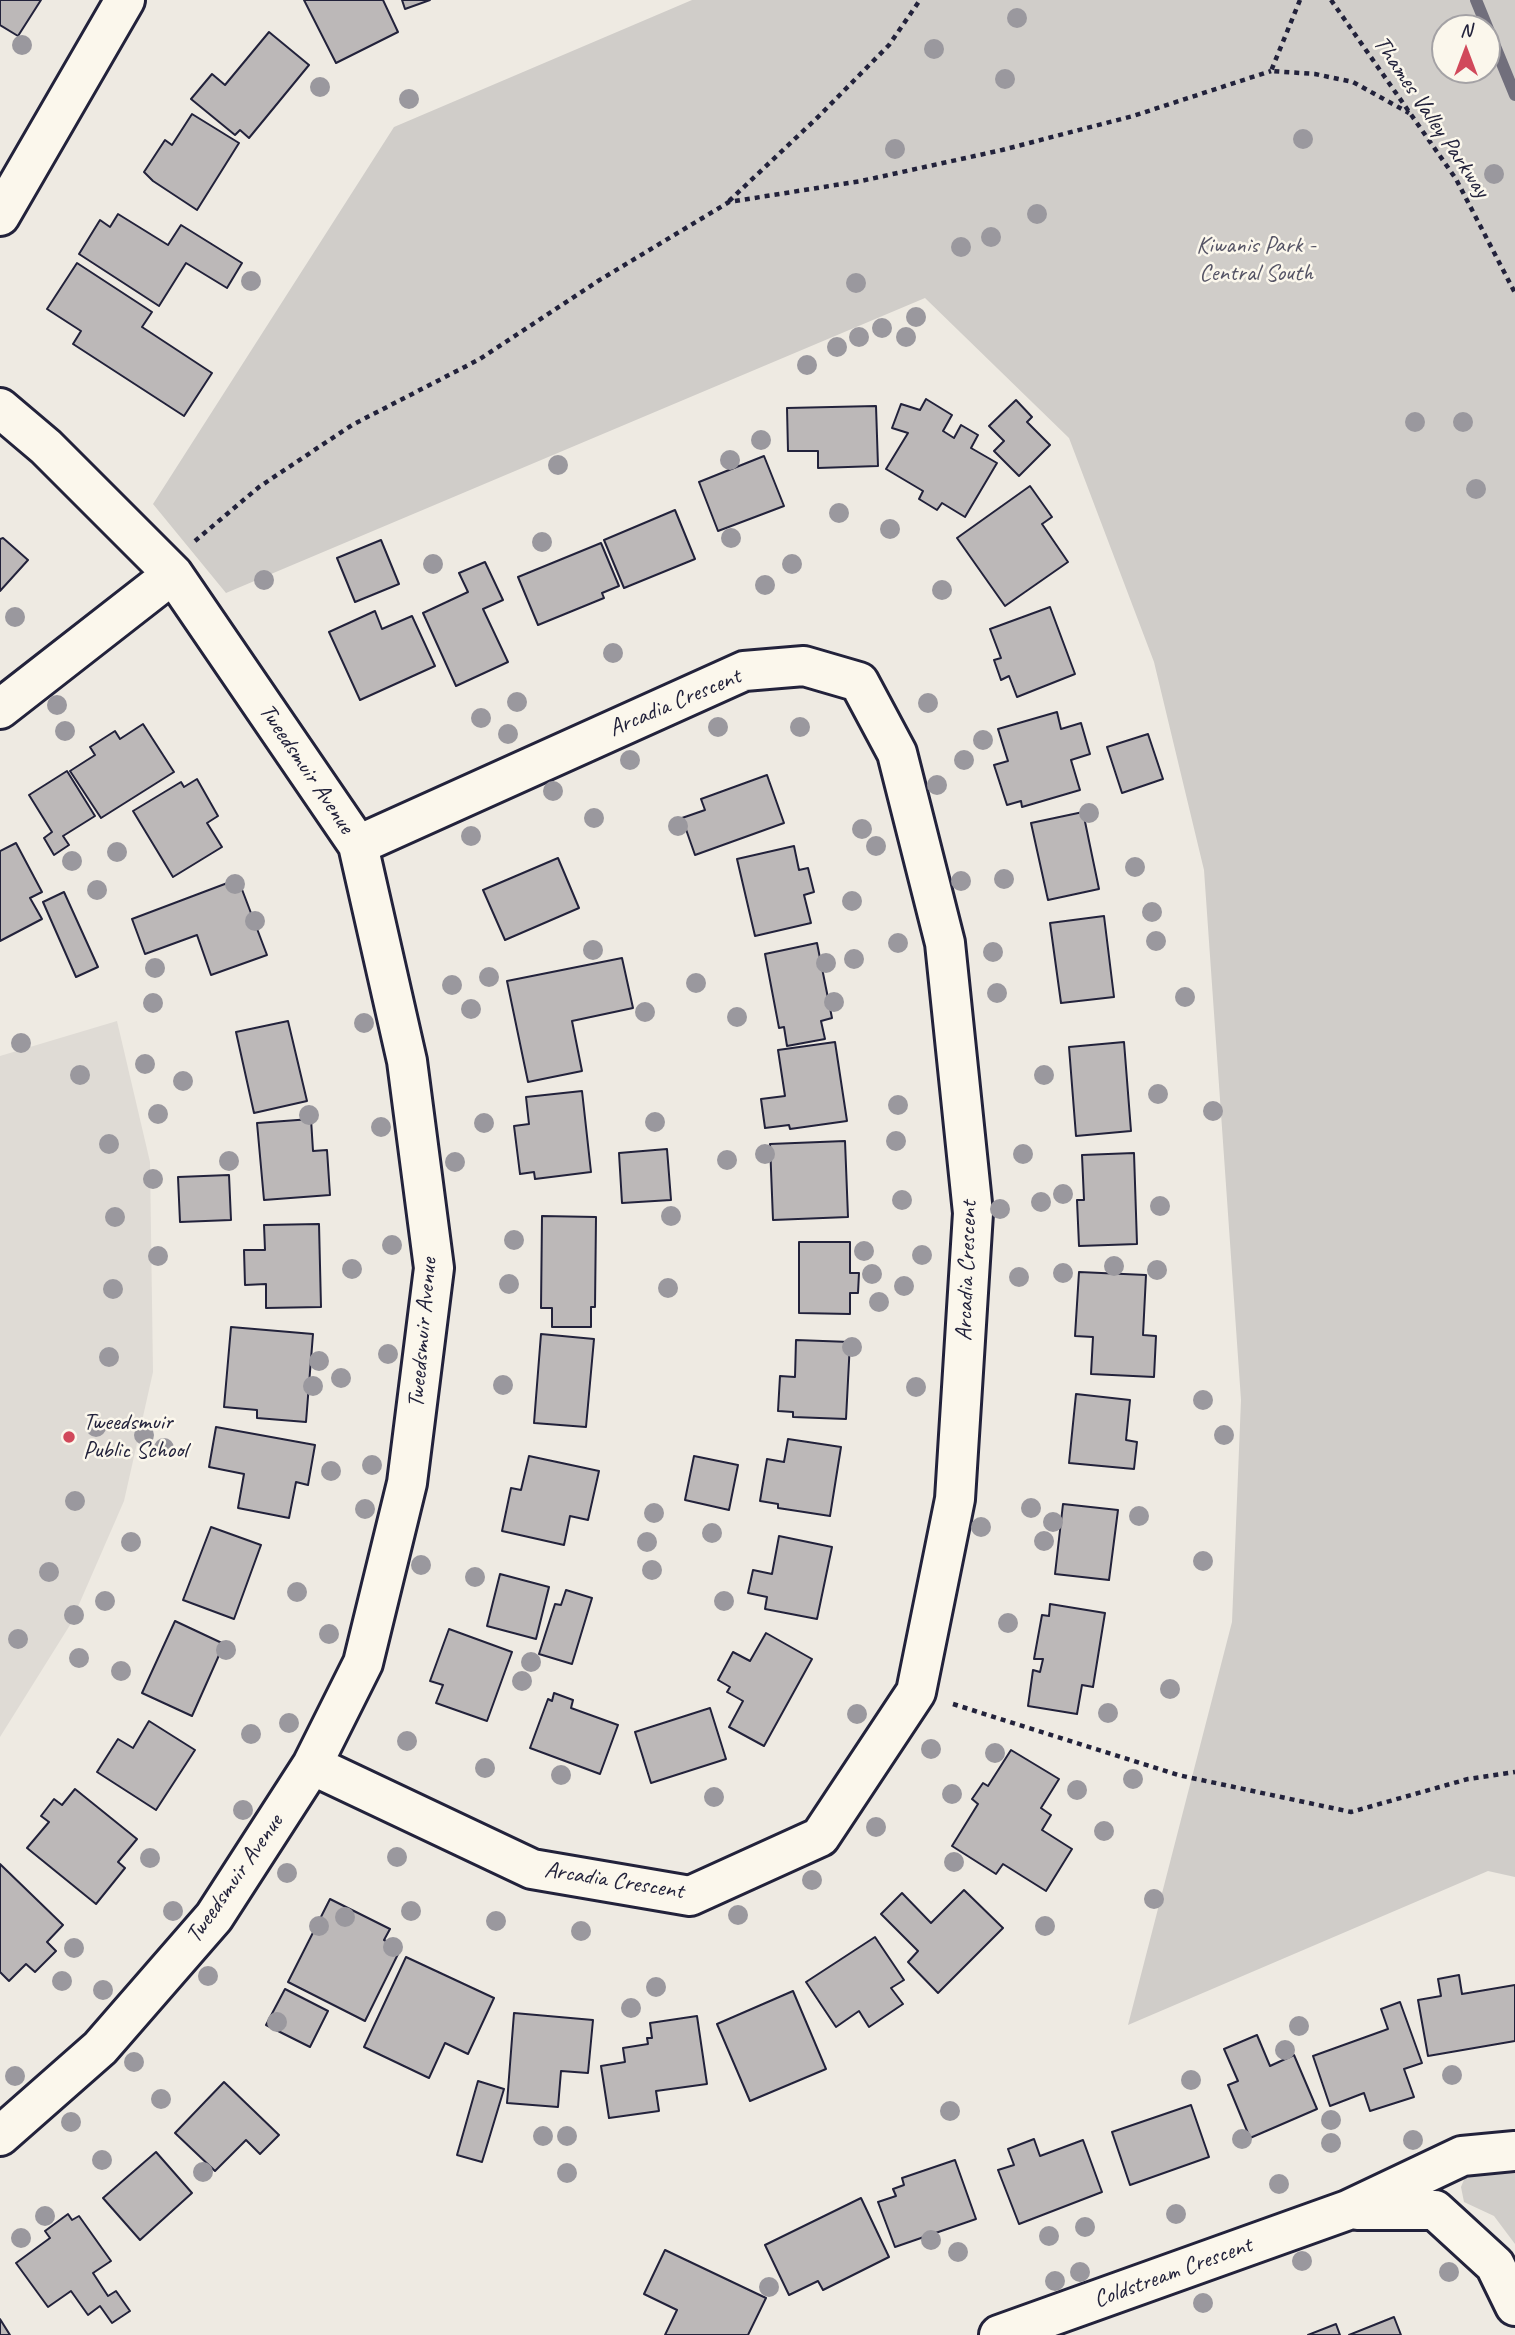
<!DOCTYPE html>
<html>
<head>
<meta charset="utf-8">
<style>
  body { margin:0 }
  #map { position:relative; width:1515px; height:2335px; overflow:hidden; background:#eeeae2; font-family:Caveat,sans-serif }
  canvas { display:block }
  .north { position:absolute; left:1431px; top:14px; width:70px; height:70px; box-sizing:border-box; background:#fbf7ec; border:2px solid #a4a2a5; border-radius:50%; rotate:0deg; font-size:19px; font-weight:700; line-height:28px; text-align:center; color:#22223b }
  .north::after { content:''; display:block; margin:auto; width:24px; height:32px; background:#d1495b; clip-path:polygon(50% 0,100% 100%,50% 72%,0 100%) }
</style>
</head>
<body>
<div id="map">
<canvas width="1515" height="2335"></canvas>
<div class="north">N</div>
</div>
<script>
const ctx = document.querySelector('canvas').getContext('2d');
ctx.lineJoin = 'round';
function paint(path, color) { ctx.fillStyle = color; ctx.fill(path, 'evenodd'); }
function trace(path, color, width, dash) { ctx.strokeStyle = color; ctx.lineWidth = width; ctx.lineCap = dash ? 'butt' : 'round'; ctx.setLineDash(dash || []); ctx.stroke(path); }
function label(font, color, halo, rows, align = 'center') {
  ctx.font = font + ' Caveat,sans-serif'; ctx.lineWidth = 5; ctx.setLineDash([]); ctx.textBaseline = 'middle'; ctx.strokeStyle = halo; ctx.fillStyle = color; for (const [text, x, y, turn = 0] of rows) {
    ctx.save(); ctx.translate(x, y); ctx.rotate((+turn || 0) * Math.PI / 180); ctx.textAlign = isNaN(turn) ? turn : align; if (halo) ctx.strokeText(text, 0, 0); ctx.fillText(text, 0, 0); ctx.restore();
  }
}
paint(new Path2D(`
  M117 1021 150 1162 153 1372 124 1501 70 1625 0 1737V1056Z`), '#dfdbd5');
paint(new Path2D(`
  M692 0H1515V1877L1488 1871 1128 2025 1232 1622 1241 1400 1204 870 1154 662 1069 438 925 298 226 593 153 504 394 127ZM1487 28V70H1445V28Z
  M1515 2161V2244L1494 2216 1464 2202 1461 2187 1467 2172Z`), '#d0cdc9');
trace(new Path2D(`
  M1476 0 1515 95`), '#716f7c', 12);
const building = new Path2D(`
  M0 0H41L18 36 0 25Z
  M304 0H383L398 32 336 63Z
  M402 0H430L405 9Z
  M269 32 309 65 249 138 240 130 235 135 191 99 212 74 225 85Z
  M192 114 239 143 197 210 153 181 144 172 165 140 172 145Z
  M118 214 168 245 181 225 242 263 227 288 186 263 159 306 79 254 100 220 110 227Z
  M77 263 152 312 142 327 212 373 184 416 73 344 81 331 47 309Z
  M926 399 952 415 943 431 954 438 961 425 978 435 971 448 997 463 965 517 942 503 937 510 919 499 923 491 886 469 908 433 892 428 901 404 920 410Z
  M1016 400 1032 417 1027 422 1050 445 1019 476 994 451 1004 441 989 426Z
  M876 406 878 466 818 468V451H788L787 408Z
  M764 456 784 506 718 531 699 482Z
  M1030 486 1052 517 1042 524 1068 562 1005 606 957 538Z
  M675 510 695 559 624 588 604 540Z
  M3 538 28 560 0 591V539Z
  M381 540 399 584 355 602 337 558Z
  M601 543 619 586 602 593 604 598 538 625 518 577Z
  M485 562 503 600 483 609 508 662 456 686 423 613 468 592 459 573Z
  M1050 607 1075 674 1017 697 1009 676 1001 680 994 660 1001 658 990 629Z
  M375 611 382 629 412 616 435 666 360 700 329 632Z
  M1057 712 1061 729 1081 723 1090 754 1071 760 1080 790 1022 807 1021 801 1007 805 994 765 1008 761 998 729Z
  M143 724 174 772 101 818 70 771 95 755 90 747 115 731 120 739Z
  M1148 734 1163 779 1122 793 1107 747Z
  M67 771 95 816 63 836 69 845 54 855 44 838 52 832 29 795Z
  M767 775 784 823 695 855 682 818 705 810 701 799Z
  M197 779 218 816 207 823 222 847 173 877 133 811 181 782 184 787Z
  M1083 812 1099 889 1048 900 1031 823Z
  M16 843 42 892 30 898 42 919 0 941V851Z
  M794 846 799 870 808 868 814 892 804 895 811 923 755 936 737 859Z
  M558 858 579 908 505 940 483 890Z
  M238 879 267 955 211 975 197 935 145 954 132 919Z
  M64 892 98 967 76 977 43 902Z
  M1104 916 1114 997 1061 1003 1050 923Z
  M817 943 832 1018 821 1021 825 1039 787 1046 784 1027 779 1028 765 954Z
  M622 958 633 1008 572 1021 582 1071 528 1082 507 981Z
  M288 1021 307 1101 254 1113 236 1032Z
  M835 1042 847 1121 790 1129 789 1125 765 1128 761 1099 785 1096 778 1050Z
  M1124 1042 1131 1131 1076 1136 1069 1047Z
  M582 1091 591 1172 535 1179 534 1172 520 1174 514 1126 529 1124 526 1097Z
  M311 1119 313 1151 327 1150 330 1195 264 1200 257 1123Z
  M845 1141 848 1217 773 1220 770 1144Z
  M667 1149 671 1200 622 1203 619 1153Z
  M1134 1153 1137 1244 1079 1246 1077 1200H1084L1082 1155Z
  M229 1175 231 1220 180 1222 178 1177Z
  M542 1216 596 1217 595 1307H591V1327H552V1308H541Z
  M319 1224 321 1307 266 1308V1284L245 1285 244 1250H265L264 1225Z
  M799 1242H850V1273H859L858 1293H850V1314L799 1313Z
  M1079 1272 1146 1275 1143 1335 1156 1336 1154 1377 1091 1374 1093 1337 1075 1336Z
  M231 1327 313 1334 306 1422 257 1418V1410L224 1407Z
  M541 1334 594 1339 586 1427 534 1423Z
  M796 1340 850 1342 846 1419 793 1417V1412L778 1411 780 1376 795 1377Z
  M1076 1394 1130 1400 1126 1440 1137 1442 1134 1469 1069 1463Z
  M216 1427 315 1445 308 1485 296 1482 289 1518 238 1508 244 1474 209 1467Z
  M788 1439 841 1447 830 1516 778 1508V1504L760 1501 767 1459 784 1462Z
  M529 1456 599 1471 588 1520 570 1516 564 1545 502 1531 511 1488 521 1490Z
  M694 1456 738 1465 729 1510 685 1500Z
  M1063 1504 1118 1510 1109 1580 1055 1574Z
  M211 1527 261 1545 234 1619 183 1600Z
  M779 1536 832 1547 817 1619 765 1609 767 1597 748 1593 753 1570 772 1574Z
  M500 1574 549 1587 536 1639 487 1626Z
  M566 1590 592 1598 572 1664 539 1654 555 1604 561 1605Z
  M1050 1604 1105 1613 1093 1687 1082 1685 1077 1714 1028 1706 1033 1670 1040 1672 1043 1659H1034L1042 1615 1049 1616Z
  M175 1621 224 1644 192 1716 142 1693Z
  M449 1629 512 1652 487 1721 436 1703 443 1685 430 1681Z
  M766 1633 812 1659 764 1746 729 1727 743 1701 727 1692 730 1687 718 1680 733 1652 750 1661Z
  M554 1693 573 1700 571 1708 618 1725 600 1774 530 1748 548 1699 552 1701Z
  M710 1708 726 1759 651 1783 635 1732Z
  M149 1721 195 1750 156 1810 97 1772 118 1739 133 1748Z
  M1011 1750 1059 1779 1041 1808 1051 1815 1042 1830 1072 1849 1046 1891 1003 1864 996 1874 952 1846 978 1804 972 1799 983 1783 988 1786Z
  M75 1789 137 1839 118 1862 125 1868 96 1904 27 1848 49 1822 41 1816 54 1799 62 1805Z
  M0 1864 63 1925 47 1942 56 1951 35 1972 26 1964 9 1981 0 1972Z
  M964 1890 1003 1928 938 1993 908 1962 918 1951 881 1914 902 1893 931 1923Z
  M330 1899 390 1929 384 1940 401 1948 365 2021 288 1982Z
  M875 1937 904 1980 891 1988 903 2004 869 2027 859 2011 836 2027 806 1982Z
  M406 1957 494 1998 468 2054 445 2043 429 2078 364 2047Z
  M1459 1975 1462 1994 1515 1985V2041L1428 2056 1418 2000 1441 1996 1438 1979Z
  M285 1989 328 2011 310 2047 266 2025Z
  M793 1991 826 2069 750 2101 717 2024Z
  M1400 2002 1422 2063 1404 2069 1414 2097 1370 2111 1364 2093 1330 2106 1313 2056 1388 2029 1381 2009Z
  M514 2013 593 2020 588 2073 561 2071 558 2107 507 2103Z
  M697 2016 707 2084 656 2091 659 2111 609 2118 601 2066 625 2062 623 2048 648 2044 647 2038H652L650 2023Z
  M1257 2035 1270 2066 1294 2055 1317 2109 1250 2138 1228 2085 1238 2081 1224 2049Z
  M478 2081 504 2089 482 2162 457 2155Z
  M224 2082 279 2135 260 2154 246 2140 215 2171 175 2133Z
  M1191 2105 1209 2157 1130 2185 1112 2132Z
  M1034 2139 1040 2156 1083 2140 1102 2192 1019 2224 998 2170 1014 2165 1008 2149Z
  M156 2152 192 2193 140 2240 103 2198Z
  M955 2160 976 2219 895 2247 878 2202 896 2196 893 2189 904 2185 902 2178Z
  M861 2198 889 2257 823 2290 818 2281 789 2295 765 2245Z
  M68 2214 72 2220 79 2216 111 2261 93 2273 108 2296 116 2291 130 2311 112 2323 100 2306 88 2315 71 2291 48 2307 16 2263 50 2238 45 2231Z
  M665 2250 766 2298 748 2335H665L677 2310 644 2294Z
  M1394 2317 1401 2335H1349Z
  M0 2319 10 2335H0Z
  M1336 2324 1340 2335H1308Z`);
paint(building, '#bcb8b8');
trace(building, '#22223b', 2);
const street = new Path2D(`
  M0 216 125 0
  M0 408 46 447 173 574 358 845 407 1061 434 1268 407 1483 363 1663 312 1765 214 1917 100 2048 0 2136
  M0 709 173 574
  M312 1765 532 1869 690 1896 820 1837 916 1692 955 1499 973 1213 945 943 897 753 859 682 804 666 744 671 358 845
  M1357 2210H1435L1495 2265 1515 2306
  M999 2335 1348 2210 1462 2156 1515 2151`);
trace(street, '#22223b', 44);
trace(new Path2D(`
  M1300 0 1271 71 1315 74 1353 82 1409 113
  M1331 0 1456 179 1515 293
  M729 201 818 117 889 45 920 0
  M195 541 259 487 352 425 480 359 598 281 729 202 861 181 1002 150 1133 116 1271 71
  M953 1704 1178 1775 1351 1812 1468 1779 1515 1772`), '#22223b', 4.5, [5, 5]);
trace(street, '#fbf7ec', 38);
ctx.fillStyle = '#9a989e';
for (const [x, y] of [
  [1017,18],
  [22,45],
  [934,49],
  [1005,79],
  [320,87],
  [409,99],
  [1303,139],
  [895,149],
  [1494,174],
  [1037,214],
  [991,237],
  [961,247],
  [251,281],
  [856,283],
  [916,317],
  [882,328],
  [859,337],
  [906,337],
  [837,347],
  [807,365],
  [1415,422],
  [1463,422],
  [761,440],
  [730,460],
  [558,465],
  [1476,489],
  [839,513],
  [890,529],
  [731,538],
  [542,542],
  [433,564],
  [792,564],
  [264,580],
  [765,585],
  [942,590],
  [15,617],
  [613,653],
  [517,702],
  [928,703],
  [57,705],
  [481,718],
  [718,727],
  [800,727],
  [65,731],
  [508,734],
  [983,740],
  [630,760],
  [964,760],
  [937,785],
  [553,791],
  [1089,813],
  [594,818],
  [678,826],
  [862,829],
  [471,836],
  [876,846],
  [117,852],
  [72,861],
  [1135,867],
  [1004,879],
  [961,881],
  [235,884],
  [97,890],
  [852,901],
  [1152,912],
  [255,921],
  [1156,941],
  [898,943],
  [593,950],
  [993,952],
  [854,959],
  [826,963],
  [155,968],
  [489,977],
  [696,983],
  [452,985],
  [997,993],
  [1185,997],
  [834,1002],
  [153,1003],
  [471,1009],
  [645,1012],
  [737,1017],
  [364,1023],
  [21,1043],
  [145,1064],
  [80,1075],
  [1044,1075],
  [183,1081],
  [1158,1094],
  [898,1105],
  [1213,1111],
  [158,1114],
  [309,1115],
  [655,1122],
  [484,1123],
  [381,1127],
  [896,1141],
  [109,1144],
  [765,1154],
  [1023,1154],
  [727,1160],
  [229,1161],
  [455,1162],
  [153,1179],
  [1063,1194],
  [902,1200],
  [1041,1202],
  [1160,1206],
  [1000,1209],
  [671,1216],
  [115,1217],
  [514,1240],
  [392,1245],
  [864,1251],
  [922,1255],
  [158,1256],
  [1114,1266],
  [352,1269],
  [1157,1270],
  [1063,1273],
  [872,1274],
  [1019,1277],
  [509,1284],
  [904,1286],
  [668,1288],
  [113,1289],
  [879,1302],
  [852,1347],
  [388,1354],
  [109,1357],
  [319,1361],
  [341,1378],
  [503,1385],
  [313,1386],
  [916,1387],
  [1203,1400],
  [96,1427],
  [144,1435],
  [1224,1435],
  [164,1448],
  [372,1465],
  [331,1471],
  [75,1501],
  [1031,1508],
  [365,1509],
  [654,1513],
  [1139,1516],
  [1053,1522],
  [981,1527],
  [712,1533],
  [1044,1541],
  [131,1542],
  [647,1542],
  [1203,1561],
  [421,1565],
  [652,1570],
  [49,1572],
  [475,1577],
  [297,1592],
  [105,1601],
  [724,1601],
  [74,1615],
  [1008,1623],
  [329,1634],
  [18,1639],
  [226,1650],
  [79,1658],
  [531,1662],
  [121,1671],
  [522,1681],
  [1170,1689],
  [1108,1713],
  [857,1714],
  [289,1723],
  [251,1734],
  [407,1741],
  [931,1749],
  [995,1753],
  [485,1768],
  [561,1775],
  [1133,1779],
  [1077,1790],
  [952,1794],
  [714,1797],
  [243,1810],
  [876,1827],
  [1104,1831],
  [397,1857],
  [150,1858],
  [954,1862],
  [287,1873],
  [812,1880],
  [1154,1899],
  [173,1911],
  [411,1911],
  [738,1915],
  [345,1917],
  [496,1921],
  [319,1926],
  [1045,1926],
  [581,1931],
  [393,1947],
  [74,1948],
  [208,1976],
  [62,1981],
  [656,1987],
  [103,1990],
  [631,2008],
  [277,2022],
  [1299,2026],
  [1285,2050],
  [134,2062],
  [1452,2075],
  [15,2076],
  [1191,2080],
  [161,2099],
  [950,2111],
  [1331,2120],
  [71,2122],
  [543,2136],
  [567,2136],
  [1242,2139],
  [1413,2140],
  [1331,2143],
  [102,2160],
  [203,2172],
  [567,2173],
  [1279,2184],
  [1176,2214],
  [45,2216],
  [1085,2227],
  [1049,2236],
  [21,2238],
  [931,2240],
  [958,2252],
  [1302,2261],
  [1080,2272],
  [1449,2272],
  [1055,2281],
  [769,2287],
  [1203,2303]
]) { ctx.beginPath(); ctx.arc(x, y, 10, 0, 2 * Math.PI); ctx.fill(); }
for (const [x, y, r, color] of [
  [69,1437,7,"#d1495b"]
]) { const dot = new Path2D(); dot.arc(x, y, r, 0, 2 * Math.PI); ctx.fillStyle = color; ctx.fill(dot); trace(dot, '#fbf7ec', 2.5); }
label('24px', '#22223b', '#fbf7ec', [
  ["Thames Valley Parkway",1431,117,56],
  ["Arcadia Crescent",675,703,-23],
  ["Tweedsmuir Avenue",306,769,56],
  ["Arcadia Crescent",967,1271,-88],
  ["Tweedsmuir Avenue",423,1333,-85],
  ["Tweedsmuir Avenue",235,1879,-55],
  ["Arcadia Crescent",614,1881,9],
  ["Coldstream Crescent",1173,2273,-20]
]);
label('24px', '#565566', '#fbf7ec', [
  ["Kiwanis Park -",1256,246],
  ["Central South",1256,274]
]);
label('24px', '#22223b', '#fbf7ec', [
  ["Tweedsmuir",83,1423],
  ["Public School",83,1451]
], 'left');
</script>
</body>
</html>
